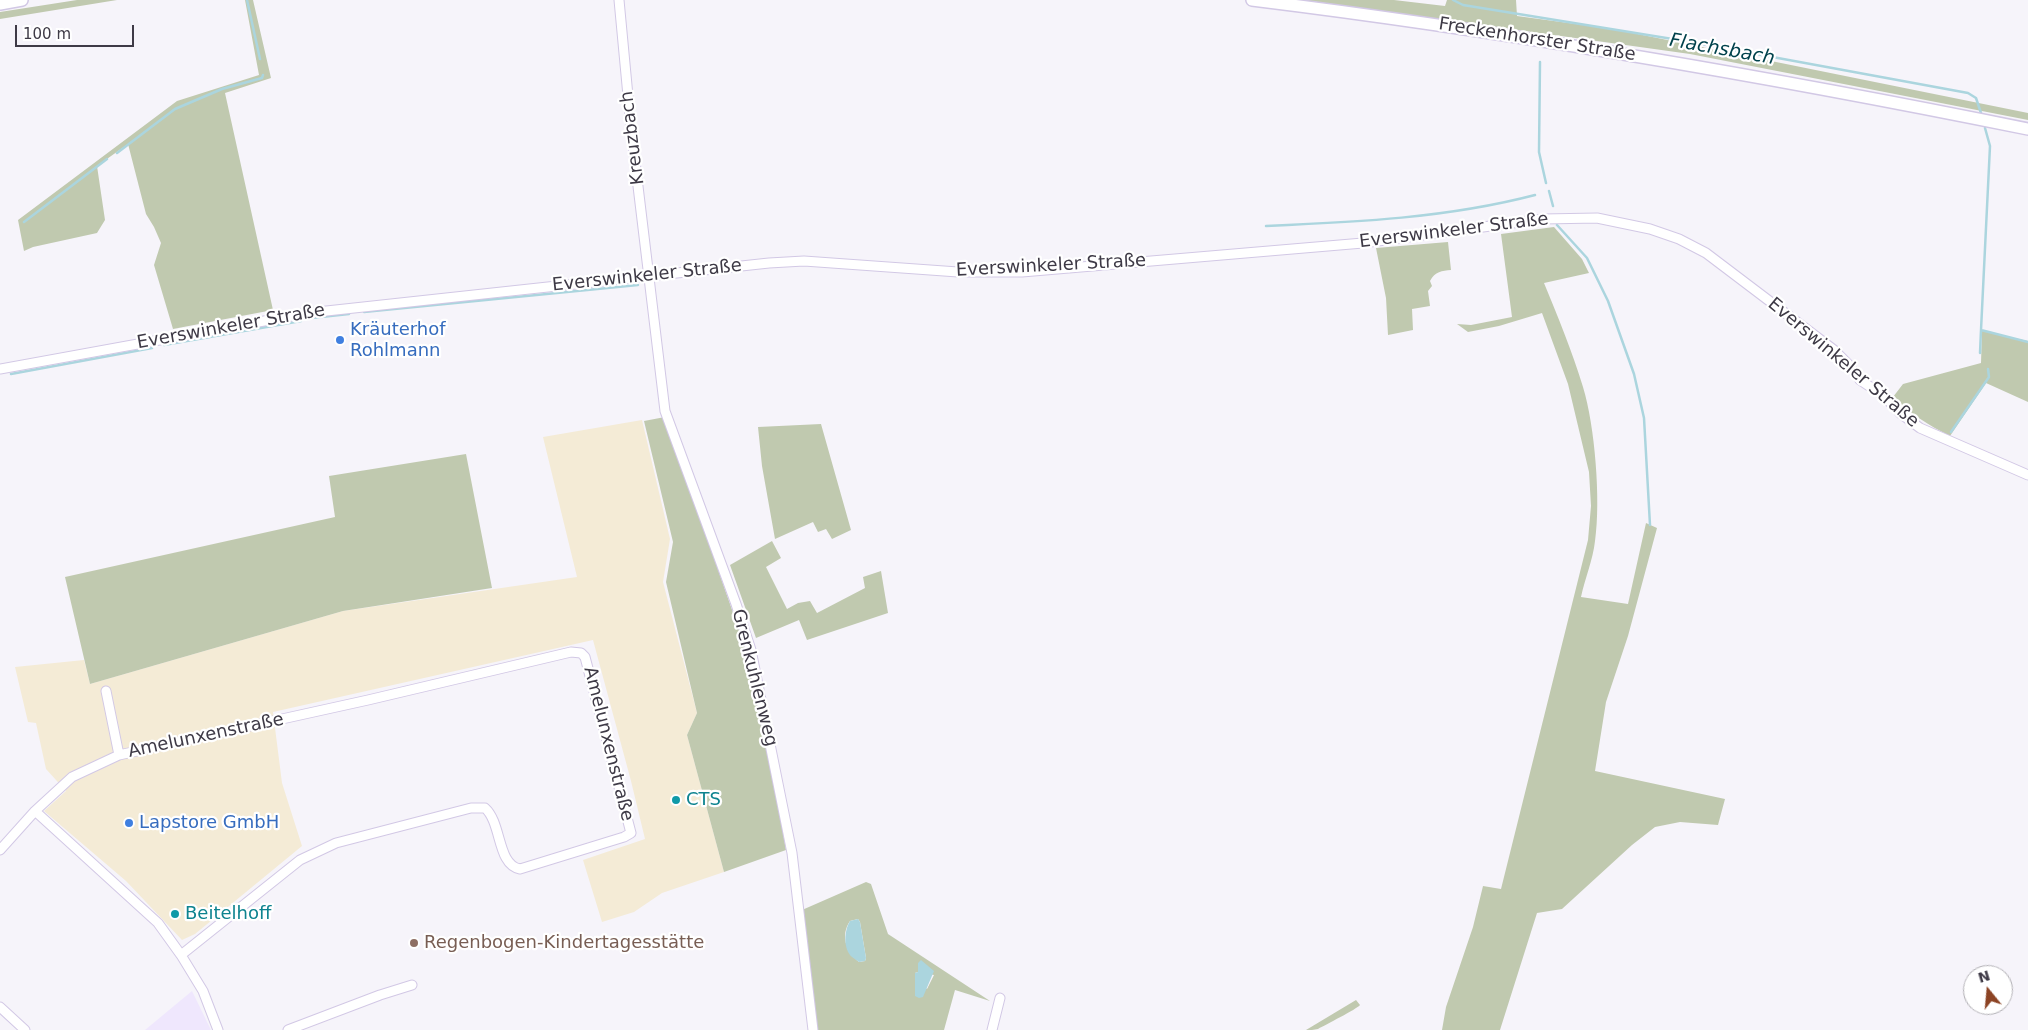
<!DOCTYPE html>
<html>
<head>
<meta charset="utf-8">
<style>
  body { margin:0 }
  #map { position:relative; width:2028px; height:1030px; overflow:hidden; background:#f6f4fa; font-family:"DejaVu Sans",sans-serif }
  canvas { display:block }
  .north { position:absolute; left:1963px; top:965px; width:50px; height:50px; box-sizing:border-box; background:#fff; border:1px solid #b2b0b5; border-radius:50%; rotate:343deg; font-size:14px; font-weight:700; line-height:20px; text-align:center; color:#3e3a46 }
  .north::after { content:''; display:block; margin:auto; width:18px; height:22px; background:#8c4324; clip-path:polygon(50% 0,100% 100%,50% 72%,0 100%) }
  .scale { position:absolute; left:15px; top:25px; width:119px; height:22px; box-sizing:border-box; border:2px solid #3e3a46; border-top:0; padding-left:6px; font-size:15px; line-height:18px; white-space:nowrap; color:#3e3a46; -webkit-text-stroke:4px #fff; paint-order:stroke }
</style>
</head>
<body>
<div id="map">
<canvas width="2028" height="1030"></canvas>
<div class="north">N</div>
<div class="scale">100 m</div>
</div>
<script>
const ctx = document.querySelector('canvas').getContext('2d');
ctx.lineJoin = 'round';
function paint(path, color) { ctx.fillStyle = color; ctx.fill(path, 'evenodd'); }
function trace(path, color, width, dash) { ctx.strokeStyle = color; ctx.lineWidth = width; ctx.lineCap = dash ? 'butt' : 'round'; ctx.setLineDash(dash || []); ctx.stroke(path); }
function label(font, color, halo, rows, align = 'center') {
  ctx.font = font + ' "DejaVu Sans",sans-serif'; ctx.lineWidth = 4.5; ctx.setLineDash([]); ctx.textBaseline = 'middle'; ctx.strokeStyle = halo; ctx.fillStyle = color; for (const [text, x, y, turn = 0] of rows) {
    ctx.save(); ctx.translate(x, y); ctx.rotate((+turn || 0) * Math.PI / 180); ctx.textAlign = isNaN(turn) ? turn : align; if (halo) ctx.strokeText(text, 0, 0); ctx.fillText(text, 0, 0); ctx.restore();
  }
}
paint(new Path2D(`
  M192 991 211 1030H145Z`), '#efe7fd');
paint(new Path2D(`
  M642 420 670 539 663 582 697 713 687 735 724 872 662 893 634 912 602 922 583 860 645 839 631 781 593 640 273 712 282 783 302 846 195 934 182 940 126 881 44 811 66 791 46 769 36 723 28 722 15 667 84 660 90 684 343 611 577 577 543 437Z`), '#f4ebd6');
paint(new Path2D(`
  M77 0H117L0 19V12Z
  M245 0H253L271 78 225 93 273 310 173 329 154 265 161 243 154 227 146 214 128 144 97 166 105 220 97 233 33 247 24 251 18 220 177 101 259 75Z
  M1303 0H1394L1445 6 1447 0H1516L1517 16 1613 29 2028 113V120L1690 54Z
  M1554 227 1582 259 1589 273 1544 283C1558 317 1572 351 1583 387 1595 426 1601 501 1595 541 1593 560 1585 578 1581 597L1628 604 1646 523 1657 528 1628 636 1606 702 1595 771 1725 799 1718 825 1680 822 1655 827 1632 845 1562 909 1537 913 1500 1030H1442L1446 1007 1473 927 1483 886 1501 889 1588 540 1591 506 1589 472 1568 384 1542 313 1499 326 1468 332 1457 324 1471 325 1512 317 1501 234Z
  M1448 242 1451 270C1442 271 1435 271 1430 281L1432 286 1428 291 1430 306 1412 309 1413 330 1388 335 1386 298 1376 248Z
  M1982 331 2028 341V402L1986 383 1950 436C1928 425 1911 414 1893 397L1903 384 1981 363Z
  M665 417 746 650 768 747 786 850 724 872 687 735 697 713 666 582 673 542 644 421Z
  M821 424 851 530 832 539 826 529 818 532 813 522 775 539 762 466 758 427Z
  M466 454 492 588 343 611 90 684 65 577 335 517 329 476Z
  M772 541 781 558 766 567 787 609 798 603 810 601 817 613 865 588 863 577 881 571 888 613 807 640 799 620 756 638 730 565Z
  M866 882 871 884 888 934 990 1001 955 990 944 1030H815L802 910ZM858 919 860 922 866 958 865 961 859 962C846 951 840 936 850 921ZM918 972 934 975 927 989 915 979V973Z
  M1356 1000 1360 1005C1357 1009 1325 1025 1318 1029 1314 1030 1310 1030 1306 1030Z`), '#c0c9af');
paint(new Path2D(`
  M858 919 860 922 866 958 865 961 859 962C857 960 854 959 852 957 843 949 844 931 850 921Z
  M921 960 934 971 923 997 919 998 915 996V973L918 972V963Z`), '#abd5de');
trace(new Path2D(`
  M247 0 260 59
  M1453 0 1463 5 1691 42 1968 93 1976 98 1981 113
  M1540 62 1539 152 1546 183
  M1985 128 1990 146 1981 330 2028 342
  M117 153 175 109 222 89 262 78 263 75
  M1549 191 1553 206
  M24 222 107 159
  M1557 225 1587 258 1608 301 1634 374 1644 418 1650 525
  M1266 226C1357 222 1447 218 1535 195
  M364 312 638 285
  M312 318 349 314
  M164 345 301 321
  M1980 353 1981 330
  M11 374 152 348
  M1951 432 1989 377 1988 369`), '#abd5de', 2.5);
const minor = new Path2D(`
  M619 0 631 128 665 411 736 604 751 650 792 853 813 1030
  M0 369 308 313 769 263 804 261 958 272H1022L1363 243 1543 219 1597 218 1650 229 1679 239 1706 253 1834 350 1848 364 1860 380 1884 396 1900 413 1920 428 2028 475
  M106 691 119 755
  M35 811 158 923 181 955 203 991 218 1030
  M0 850 35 811 72 777 119 755 368 700 571 652 581 653 585 657 631 833 624 837 520 869C497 865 502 823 485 808H471L336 843 300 860 181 955
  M0 1007 25 1030
  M288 1030 380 995 412 985
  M992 1030 1000 998`);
const major = new Path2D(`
  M1252 0C1512 32 1771 77 2028 129
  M0 4 22 0`);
trace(minor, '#d2c8e5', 11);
trace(major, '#d2c8e5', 14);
trace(minor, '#fff', 9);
trace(major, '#fff', 11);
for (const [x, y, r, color] of [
  [340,340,5,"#3f7fe0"],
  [676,800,5,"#0f9aa8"],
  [129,823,5,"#3f7fe0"],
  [175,914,5,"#0f9aa8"],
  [414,943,5,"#8d6e63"]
]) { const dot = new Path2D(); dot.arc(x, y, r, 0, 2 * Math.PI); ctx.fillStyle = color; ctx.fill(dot); trace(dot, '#fff', 2); }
label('18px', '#3e3a46', '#fff', [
  ["Freckenhorster Straße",1537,40,9],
  ["Kreuzbach",633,138,-97],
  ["Everswinkeler Straße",1454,231,-7],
  ["Everswinkeler Straße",1051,266,-3],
  ["Everswinkeler Straße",647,276,-6],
  ["Everswinkeler Straße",231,327,-10],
  ["Everswinkeler Straße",1843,363,40],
  ["Grenkuhlenweg",754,678,76],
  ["Amelunxenstraße",206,736,-12],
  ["Amelunxenstraße",608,744,76]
]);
label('18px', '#366cbe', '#fff', [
  ["Kräuterhof",350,330],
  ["Rohlmann",350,351],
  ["Lapstore GmbH",139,823]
], 'left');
label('18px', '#0d838f', '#fff', [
  ["CTS",686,800],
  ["Beitelhoff",185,914]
], 'left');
label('18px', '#785e54', '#fff', [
  ["Regenbogen-Kindertagesstätte",424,943]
], 'left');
label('italic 19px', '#00424c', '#fff', [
  ["Flachsbach",1722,50,10]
]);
</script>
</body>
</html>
